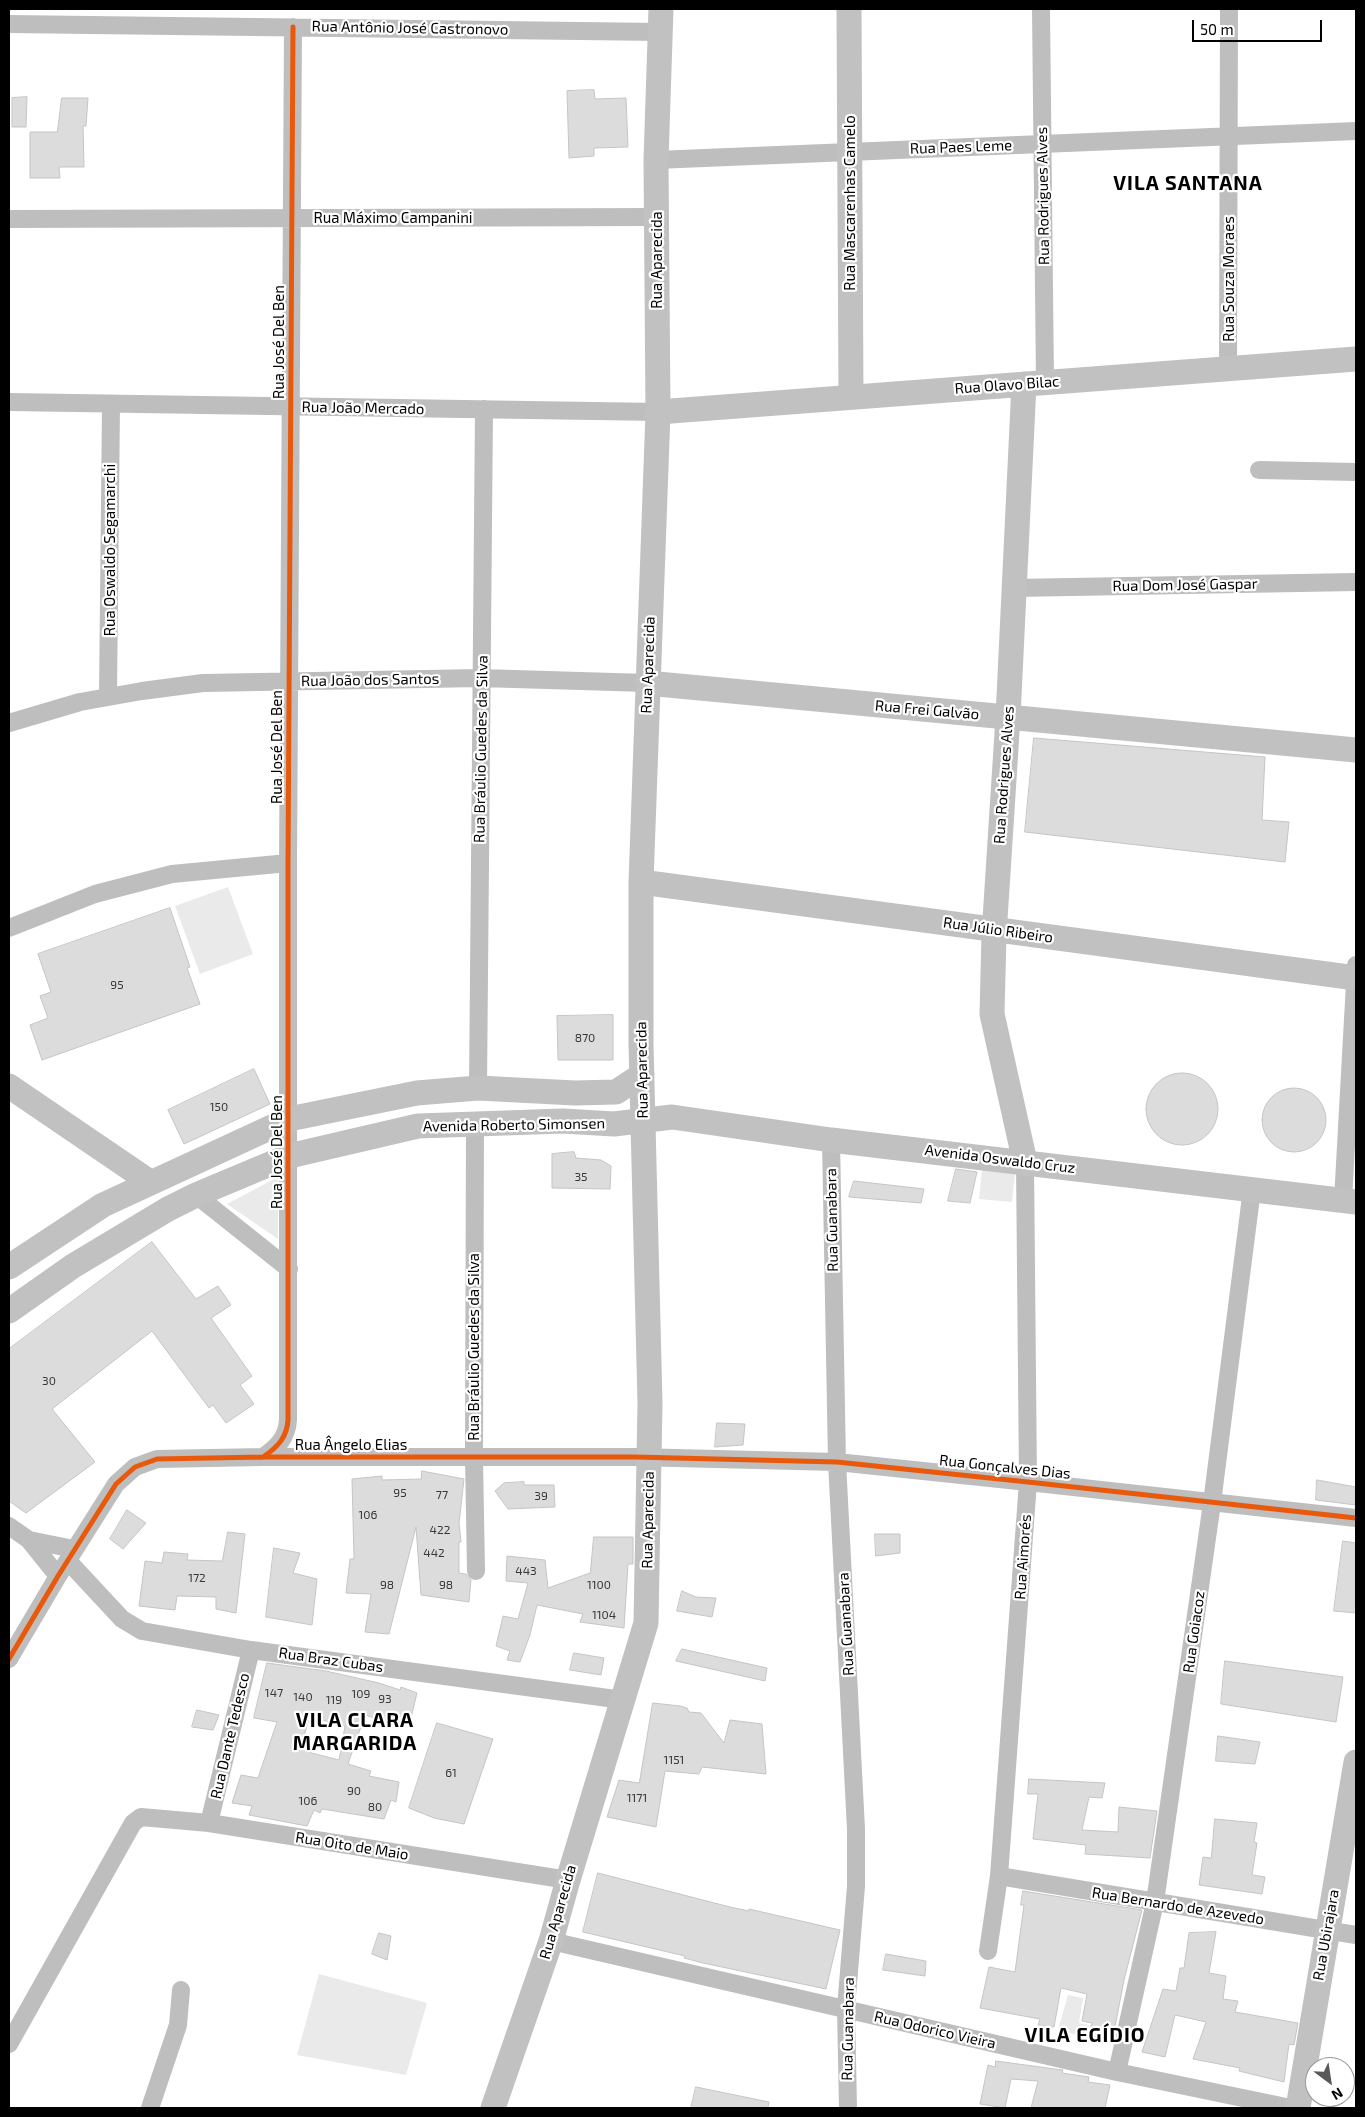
<!DOCTYPE html>
<html>
<head>
<meta charset="utf-8">
<style>
  body { margin:0 }
  #map { position:relative; width:1365px; height:2117px; overflow:hidden; background:#fff; font-family:"Exo 2",sans-serif }
  canvas { display:block }
  .frame { position:absolute; inset:0; border:10px solid #000; pointer-events:none }
  .north { position:absolute; left:1305px; top:2057px; width:50px; height:50px; box-sizing:border-box; background:#fff; border:1px solid #999; border-radius:50%; rotate:149deg; font-size:14px; font-weight:700; line-height:20px; text-align:center; color:#000 }
  .north::after { content:''; display:block; margin:auto; width:18px; height:22px; background:#595959; clip-path:polygon(50% 0,100% 100%,50% 72%,0 100%) }
  .scale { position:absolute; left:1192px; top:20px; width:130px; height:22px; box-sizing:border-box; border:2px solid #000; border-top:0; padding-left:6px; font-size:15px; line-height:18px; white-space:nowrap; color:#000; -webkit-text-stroke:4px #fff; paint-order:stroke }
</style>
</head>
<body>
<div id="map">
<canvas width="1365" height="2117"></canvas>
<div class="frame"></div>
<div class="north">N</div>
<div class="scale">50 m</div>
</div>
<script>
const ctx = document.querySelector('canvas').getContext('2d');
ctx.lineJoin = 'round';
function paint(path, color) { ctx.fillStyle = color; ctx.fill(path, 'evenodd'); }
function trace(path, color, width, dash) { ctx.strokeStyle = color; ctx.lineWidth = width; ctx.lineCap = dash ? 'butt' : 'round'; ctx.setLineDash(dash || []); ctx.stroke(path); }
function label(font, color, halo, rows, align = 'center') {
  ctx.font = font + ' "Exo 2",sans-serif'; ctx.lineWidth = 4.5; ctx.setLineDash([]); ctx.textBaseline = 'middle'; ctx.strokeStyle = halo; ctx.fillStyle = color; for (const [text, x, y, turn = 0] of rows) {
    ctx.save(); ctx.translate(x, y); ctx.rotate((+turn || 0) * Math.PI / 180); ctx.textAlign = isNaN(turn) ? turn : align; if (halo) ctx.strokeText(text, 0, 0); ctx.fillText(text, 0, 0); ctx.restore();
  }
}
paint(new Path2D(`
  M228 887 253 954 200 974 175 906Z
  M982 1170 1015 1173 1012 1202 979 1199Z
  M278 1177V1239L227 1204Z
  M319 1974 427 2003 406 2075 297 2055Z
  M1068 1995 1083 1998 1079 2023 1089 2025 1085 2037 1058 2030Z`), '#eaeaea');
const building = new Path2D(`
  M594 90 595 99 626 98 628 147 594 148V156L569 158 567 91Z
  M27 97 26 127H12V98Z
  M62 98H88L86 126H83L84 167H59L60 178H30V132H57Z
  M1034 738 1265 757 1262 820 1289 822 1285 862 1025 832Z
  M170 908 190 967 187 968 200 1004 42 1060 30 1025 48 1018 40 996 51 992 38 954Z
  M613 1015V1060H558L557 1016Z
  M254 1069 270 1104 184 1144 168 1110Z
  M1146 1109a36 36 0 1 1 72 0a36 36 0 1 1-72 0Z
  M1262 1120a32 32 0 1 1 64 0a32 32 0 1 1-64 0Z
  M574 1152 576 1158 601 1160 611 1166 610 1189 552 1188V1154Z
  M956 1169 977 1172 970 1203 948 1201Z
  M854 1181 924 1189 921 1203 849 1197Z
  M152 1242 196 1299 218 1286 231 1305 211 1318 252 1376 240 1385 254 1404 226 1423 213 1405 209 1408 152 1331 52 1409 95 1462 26 1513 9 1501V1349Z
  M717 1423 745 1424 743 1445 715 1447Z
  M422 1471 464 1479 459 1523 461 1542H459V1573L466 1574 471 1580 469 1602 421 1595 416 1527 389 1634 365 1632 371 1594 346 1593 350 1559H354L352 1479 382 1476V1480L421 1479Z
  M1317 1480 1356 1487V1505L1316 1500Z
  M524 1482V1485H554L555 1507 508 1509 495 1491 504 1483Z
  M127 1510 146 1523 123 1549 110 1539Z
  M228 1532 245 1534 236 1613 216 1609V1597L177 1596 175 1610 139 1606 145 1561 162 1563 164 1552 188 1554 187 1560 222 1561Z
  M875 1534H900V1553L876 1556Z
  M594 1537H633V1564H628L624 1628 580 1622 583 1614 537 1605 530 1635 520 1662 507 1660 510 1651 496 1646 503 1616 518 1619 528 1583 506 1581 507 1556 545 1560 548 1588 590 1573Z
  M1343 1541 1356 1543V1613L1334 1611Z
  M274 1548 300 1553 293 1573 317 1579 312 1625 266 1617Z
  M682 1591 696 1597 716 1598 712 1617 677 1611Z
  M682 1649 767 1668 765 1681 676 1661Z
  M574 1653 604 1658 601 1675 570 1670Z
  M1225 1661 1343 1677 1336 1722 1221 1704Z
  M267 1663 326 1671 379 1683 400 1690 401 1687 417 1693 410 1722 389 1718 386 1722 365 1715 348 1764 371 1771 369 1776 399 1782 396 1802 391 1800 384 1819 322 1809 320 1813 314 1810 307 1826 249 1815 252 1806 232 1803 241 1775 258 1778 277 1722 254 1718ZM310 1717 345 1726 339 1760 308 1752 310 1746 302 1744Z
  M653 1703 680 1706 687 1708 689 1712 701 1713 724 1743 730 1720 762 1724 766 1774 702 1767 699 1774 665 1771 656 1827 607 1817 619 1780 639 1783Z
  M197 1710 219 1715 213 1730 192 1727Z
  M437 1723 493 1739 464 1824 434 1818 409 1808Z
  M1218 1736 1260 1742 1255 1764 1216 1761Z
  M1029 1779 1105 1783 1102 1798 1089 1797 1082 1830 1118 1832 1119 1807 1157 1811 1150 1858 1085 1854 1086 1845 1033 1839 1038 1794H1028Z
  M1215 1819 1257 1823 1254 1842 1257 1843 1252 1875 1265 1877 1262 1894 1199 1885 1203 1857 1211 1858Z
  M598 1873 730 1907 749 1911V1909L840 1930 826 1989 703 1963 684 1958 685 1956 583 1932Z
  M1023 1891 1142 1910 1124 1980 1113 2037 1087 2036 1092 2023 1082 2021 1087 1994 1061 1988 1054 2027 1038 2025 1040 2019 980 2008 989 1967 1015 1972 1024 1905H1021Z
  M1216 1932 1209 1973 1226 1976 1223 1999 1238 2001 1235 2012 1298 2023 1294 2045 1289 2044 1284 2082 1239 2071 1240 2068 1193 2059 1206 2022 1175 2015 1165 2057 1142 2052 1163 1989 1176 1991 1180 1968H1184L1189 1933Z
  M379 1933 391 1936 387 1960 372 1954Z
  M886 1954 926 1961 925 1976 883 1970Z
  M996 2061 1055 2069 1063 2070 1062 2073 1089 2077 1088 2082 1110 2085 1105 2108H1031L1038 2081 1011 2079 1005 2108 980 2104 988 2065 995 2067Z
  M696 2087 769 2102 768 2108H691Z`);
paint(building, '#dcdcdc');
trace(building, '#c5c5c5', 1);
trace(new Path2D(`
  M1041 9 1045 382
  M9 24 661 32
  M656 160 1356 131
  M9 219 656 217
  M1228 369 1229 9
  M9 402 658 412
  M1259 470 1356 472
  M1014 588 1356 582
  M108 696 111 404
  M9 723 80 702 142 691 203 683 481 678 647 683
  M9 928 95 894 172 874 288 863
  M478 1088 484 409
  M475 1123 474 1458 476 1571
  M831 1140 837 1462 856 1829V1886L846 2008 848 2108
  M196 1195 289 1269
  M1343 1200 1356 965
  M263 1457C278 1447 287 1437 288 1420V863L293 27
  M9 1526 29 1540 58 1576
  M29 1540 74 1549
  M68 1561 122 1619 142 1631 251 1650 623 1700
  M9 1659 58 1576 116 1484 135 1467 157 1459 263 1457H635L837 1462 1028 1482 1356 1518
  M209 1823 251 1650
  M999 1876 1356 1935
  M551 1941 1117 2072 1291 2108
  M988 1951 999 1876 1028 1482 1025 1162
  M9 2044 133 1823 141 1817 209 1823 568 1880
  M1117 2072 1155 1902 1212 1503 1252 1189
  M150 2108 178 2025 181 1990`), '#bebebe', 18);
trace(new Path2D(`
  M849 9 851 397
  M1024 384 1008 717 994 935 992 1014 1025 1162
  M658 412 1356 359
  M647 683 1356 750
  M641 882 1356 978
  M9 1086 150 1182
  M9 1267 103 1205 289 1119 417 1093 478 1088 575 1093 616 1092 642 1075
  M9 1311 73 1266 168 1209 196 1195 289 1156 418 1126 563 1121 614 1124 672 1117 831 1140 1356 1202
  M493 2108 551 1941 568 1880 646 1623 650 1403 641 1044V882L658 412 656 160 661 9
  M1298 2108 1356 1762`), '#c1c1c1', 25);
trace(new Path2D(`
  M263 1457C278 1447 287 1437 288 1420V863L293 27
  M9 1659 58 1576 116 1484 135 1467 157 1459 263 1457H635L837 1462 1028 1482 1356 1518`), '#e8590c', 5);
label('12px', '#373737', null, [
  ["95",117,985],
  ["870",585,1038],
  ["150",219,1107],
  ["35",581,1177],
  ["30",49,1381],
  ["95",400,1493],
  ["77",442,1495],
  ["39",541,1496],
  ["106",368,1515],
  ["422",440,1530],
  ["442",434,1553],
  ["443",526,1571],
  ["172",197,1578],
  ["98",387,1585],
  ["98",446,1585],
  ["1100",599,1585],
  ["1104",604,1615],
  ["147",274,1693],
  ["109",361,1694],
  ["140",303,1697],
  ["93",385,1699],
  ["119",334,1700],
  ["1151",674,1760],
  ["61",451,1773],
  ["90",354,1791],
  ["1171",637,1798],
  ["106",308,1801],
  ["80",375,1807]
]);
label('15px', '#000', '#fff', [
  ["Rua Antônio José Castronovo",410,28,1],
  ["Rua Paes Leme",961,147,-2],
  ["Rua Rodrigues Alves",1043,196,-91],
  ["Rua Mascarenhas Camelo",850,203,-90],
  ["Rua Máximo Campanini",393,218],
  ["Rua Aparecida",657,260,-90],
  ["Rua Souza Moraes",1229,279,-90],
  ["Rua José Del Ben",279,342,-90],
  ["Rua Olavo Bilac",1007,385,-4],
  ["Rua João Mercado",363,408,1],
  ["Rua Oswaldo Segamarchi",110,550,-90],
  ["Rua Dom José Gaspar",1185,585,-1],
  ["Rua Aparecida",648,665,-88],
  ["Rua João dos Santos",370,680,-1],
  ["Rua Frei Galvão",927,710,5],
  ["Rua José Del Ben",277,747,-90],
  ["Rua Bráulio Guedes da Silva",481,749,-89],
  ["Rua Rodrigues Alves",1004,775,-86],
  ["Rua Júlio Ribeiro",998,930,8],
  ["Rua Aparecida",642,1070,-91],
  ["Avenida Roberto Simonsen",514,1125,-1],
  ["Rua José Del Ben",277,1152,-90],
  ["Avenida Oswaldo Cruz",1000,1159,7],
  ["Rua Guanabara",832,1220,-91],
  ["Rua Bráulio Guedes da Silva",474,1347,-90],
  ["Rua Ângelo Elias",351,1445],
  ["Rua Gonçalves Dias",1005,1467,6],
  ["Rua Aparecida",648,1520,-89],
  ["Rua Aimorés",1023,1557,-86],
  ["Rua Guanabara",846,1624,-93],
  ["Rua Goiacoz",1194,1632,-82],
  ["Rua Braz Cubas",331,1660,8],
  ["Rua Dante Tedesco",230,1736,-77],
  ["Rua Oito de Maio",352,1846,9],
  ["Rua Bernardo de Azevedo",1178,1906,9],
  ["Rua Aparecida",558,1912,-74],
  ["Rua Ubirajara",1326,1935,-80],
  ["Rua Guanabara",848,2029,-89],
  ["Rua Odorico Vieira",935,2030,13]
]);
ctx.letterSpacing = '1px';
label('bold 20px', '#000', '#fff', [
  ["VILA SANTANA",1188,183],
  ["VILA CLARA",355,1720],
  ["MARGARIDA",355,1743],
  ["VILA EGÍDIO",1085,2035]
]);
ctx.letterSpacing = '0px';
</script>
</body>
</html>
